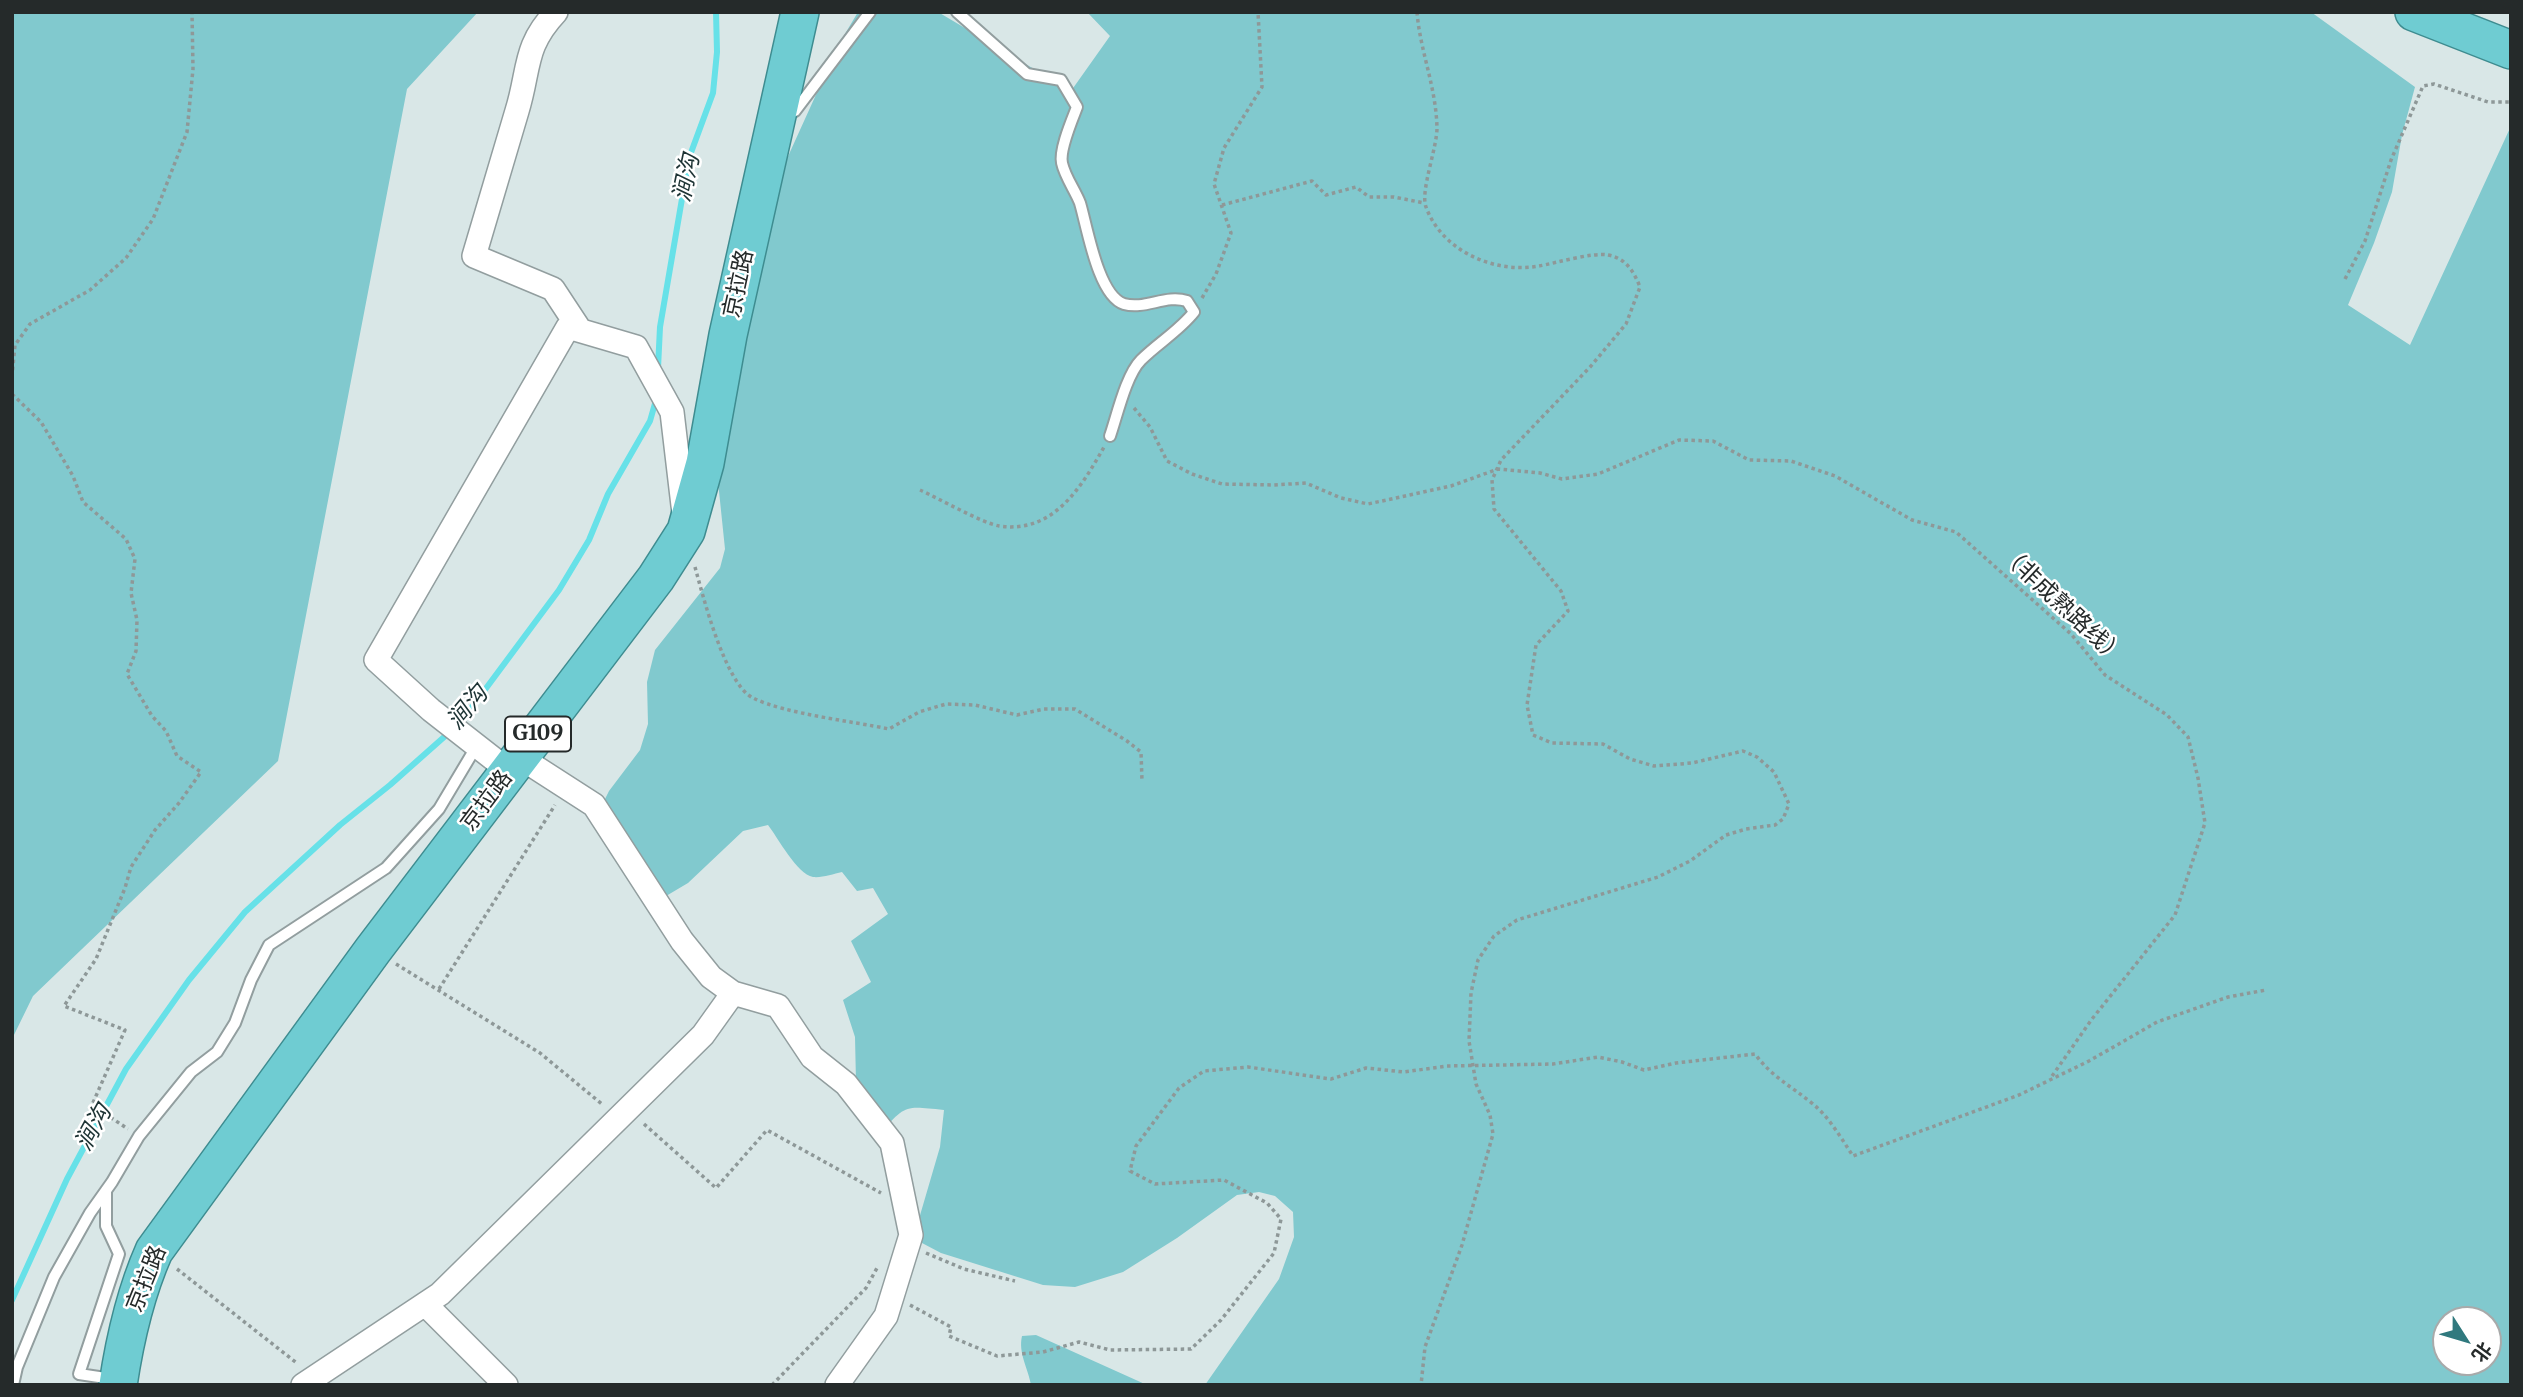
<!DOCTYPE html>
<html>
<head>
<meta charset="utf-8">
<style>
  body { margin:0 }
  #map { position:relative; width:2523px; height:1397px; overflow:hidden; background:#d9e7e7; font-family:Merriweather,"Noto Sans SC",serif }
  canvas { display:block }
  .frame { position:absolute; inset:0; border:14px solid #252a2a; pointer-events:none }
  .north { position:absolute; left:2432px; top:1306px; width:70px; height:70px; box-sizing:border-box; background:#fff; border:2px solid #a8aaaa; border-radius:50%; rotate:127deg; font-size:19px; font-weight:700; line-height:28px; text-align:center; color:#252a2a }
  .north::after { content:''; display:block; margin:auto; width:24px; height:32px; background:#30797e; clip-path:polygon(50% 0,100% 100%,50% 72%,0 100%) }
</style>
</head>
<body>
<div id="map">
<canvas width="2523" height="1397"></canvas>
<div class="frame"></div>
<div class="north">北</div>
</div>
<script>
const ctx = document.querySelector('canvas').getContext('2d');
ctx.lineJoin = 'round';
function paint(path, color) { ctx.fillStyle = color; ctx.fill(path, 'evenodd'); }
function trace(path, color, width, dash) { ctx.strokeStyle = color; ctx.lineWidth = width; ctx.lineCap = dash ? 'butt' : 'round'; ctx.setLineDash(dash || []); ctx.stroke(path); }
function label(font, color, halo, rows, align = 'center') {
  ctx.font = font + ' Merriweather,"Noto Sans SC",serif'; ctx.lineWidth = 5; ctx.setLineDash([]); ctx.textBaseline = 'middle'; ctx.strokeStyle = halo; ctx.fillStyle = color; for (const [text, x, y, turn = 0] of rows) {
    ctx.save(); ctx.translate(x, y); ctx.rotate((+turn || 0) * Math.PI / 180); ctx.textAlign = isNaN(turn) ? turn : align; if (halo) ctx.strokeText(text, 0, 0); ctx.fillText(text, 0, 0); ctx.restore();
  }
}
paint(new Path2D(`
  M12 12H478L407 89 278 761 33 996 12 1039Z
  M858 12H938L1071 91 1110 36 1087 12H2311L2415 87 2402 135 2392 192 2374 243 2348 305 2410 345 2511 126V1385H1205L1279 1279 1294 1237 1293 1212 1275 1196 1259 1192 1237 1195 1177 1238 1123 1272 1075 1287 1043 1285 941 1253 922 1243 916 1229 940 1147 944 1110C904 1106 906 1104 879 1135L856 1082 855 1037 843 1000 871 982 851 941 888 914 873 888 857 891 842 872C833 874 822 878 813 877 797 874 778 838 768 825L743 831 688 883 661 899 603 803 609 791 640 750 648 724 647 682 655 650 720 568 725 549 717 472 721 420 785 163 839 44ZM2446 1320H2488V1362H2446Z
  M1036 1335 1147 1385H1031C1028 1368 1018 1353 1022 1336Z`), '#81c9ce');
trace(new Path2D(`
  M658 368 660 327 689 158 713 93 717 52 716 12
  M12 1300 67 1179 126 1069 189 980 245 912 340 825 390 785 461 722 559 590 589 540 608 494 650 421 656 400`), '#67e1e8', 6);
const service = new Path2D(`
  M957 12 1027 74 1061 80 1077 107C1072 120 1059 150 1062 163 1065 177 1075 190 1080 203 1087 226 1098 296 1124 304 1145 310 1166 294 1187 301L1194 312C1179 331 1158 343 1141 360 1126 375 1117 416 1110 436
  M786 115 795 111 870 12
  M106 1191V1226L119 1254 79 1374 112 1379
  M13 1385 17 1367 54 1277 90 1213 112 1182 139 1136 191 1072 217 1052 235 1023 251 980 269 945 386 868 439 809 476 747`);
const minor = new Path2D(`
  M556 12C523 47 530 69 517 111 503 159 488 208 474 256L553 289 580 330
  M521 758 594 805 682 941 711 977 733 993 778 1006 812 1057 846 1084 892 1143 911 1235 886 1316 837 1385
  M509 771 431 710 376 660 568 327 636 347 672 412 684 514
  M425 1304 506 1385
  M303 1385 440 1294 703 1035 733 993`);
const trunk = new Path2D(`
  M2414 12 2511 50
  M118 1385C125 1338 135 1294 154 1251L373 950 656 578 686 531 705 463 728 335 800 12`);
trace(service, '#929e9f', 14);
trace(minor, '#929e9f', 26);
trace(trunk, '#3e8c90', 40);
trace(new Path2D(`
  M1417 12C1420 51 1436 86 1437 128 1437 148 1420 192 1426 207 1442 251 1494 274 1539 266 1556 263 1593 252 1608 255 1626 258 1634 272 1640 287L1626 324 1591 366 1501 460 1492 480 1494 509 1561 591 1568 611 1536 645 1527 705 1533 735 1552 743 1603 744 1630 759 1654 766 1692 763 1743 751 1757 757 1774 772 1789 804 1783 819 1775 825 1746 829 1726 835 1690 861 1658 877 1517 920 1494 936 1478 960 1471 993 1469 1041 1476 1084 1490 1115 1493 1134 1462 1245 1425 1347 1421 1385
  M1222 205 1312 181 1326 195 1356 187 1369 197H1394L1424 203
  M2345 279 2365 241 2391 160 2423 86 2434 84 2488 102H2511
  M1202 298 1216 274 1231 233 1214 184 1224 148 1262 87 1258 12
  M12 377 15 345 30 324 90 290 126 258 153 219 187 132 193 69 192 12
  M12 394 41 422 73 476 83 502 126 539 135 559 131 593 137 620 136 651 127 674 152 716 166 731 177 756 201 772 179 803 155 830 131 867 125 888 96 959 64 1006 125 1030 92 1105 128 1129
  M1134 408 1150 427 1167 461 1192 474 1222 484 1274 485 1306 483 1341 498 1368 504 1451 486 1498 469 1540 473 1562 479 1598 474 1679 440 1713 441 1749 460 1791 461 1835 476 1912 520 1956 532 2071 634 2105 675 2167 715 2188 737 2198 778 2205 823 2175 915 2092 1019 2050 1079
  M920 490C938 498 982 523 999 526 1053 534 1081 488 1104 447
  M695 567C703 596 725 684 753 698 786 714 851 721 889 729L919 712 946 704 975 705 1017 715 1044 709H1075L1127 741 1141 752 1142 781
  M396 964 540 1053 603 1105
  M439 989 555 805
  M644 1124 716 1188 767 1130 881 1193
  M926 1253 964 1269 1015 1281
  M177 1269 298 1364
  M910 1305 951 1327 949 1336 997 1356 1043 1352 1079 1342 1110 1350 1191 1349 1221 1320 1274 1253 1281 1219 1267 1203 1224 1180 1155 1184 1130 1171 1136 1146 1179 1088 1204 1071 1248 1067 1331 1079 1366 1068 1404 1072 1447 1066 1553 1064 1598 1057 1622 1062 1644 1070 1676 1063 1755 1054C1772 1077 1791 1086 1813 1104 1829 1117 1841 1138 1853 1156L2019 1095 2089 1061 2157 1022 2228 997 2266 990
  M772 1385 866 1288 877 1268`), '#8e9898', 3.5, [3.5, 3.5]);
trace(service, '#fff', 10);
trace(minor, '#fff', 23);
trace(trunk, '#6fccd2', 37);
for (const [x, y, w] of [
  [538,734,66]
]) { const box = new Path2D(); box.roundRect(x - w / 2, y - 17.5, w, 35, 5); ctx.fillStyle = '#fff'; ctx.fill(box); trace(box, '#252a2a', 2); }
label('bold 21px', '#252a2a', null, [
  ["G109",538,734]
]);
label('23px', '#252a2a', '#fff', [
  ["京拉路",739,284,-78],
  ["（非成熟路线）",2062,606,43],
  ["京拉路",487,801,-53],
  ["京拉路",147,1279,-68]
]);
label('italic 24px', '#1d3334', '#fff', [
  ["涧沟",687,178,-78],
  ["涧沟",468,708,-50],
  ["涧沟",94,1128,-61]
]);
</script>
</body>
</html>
